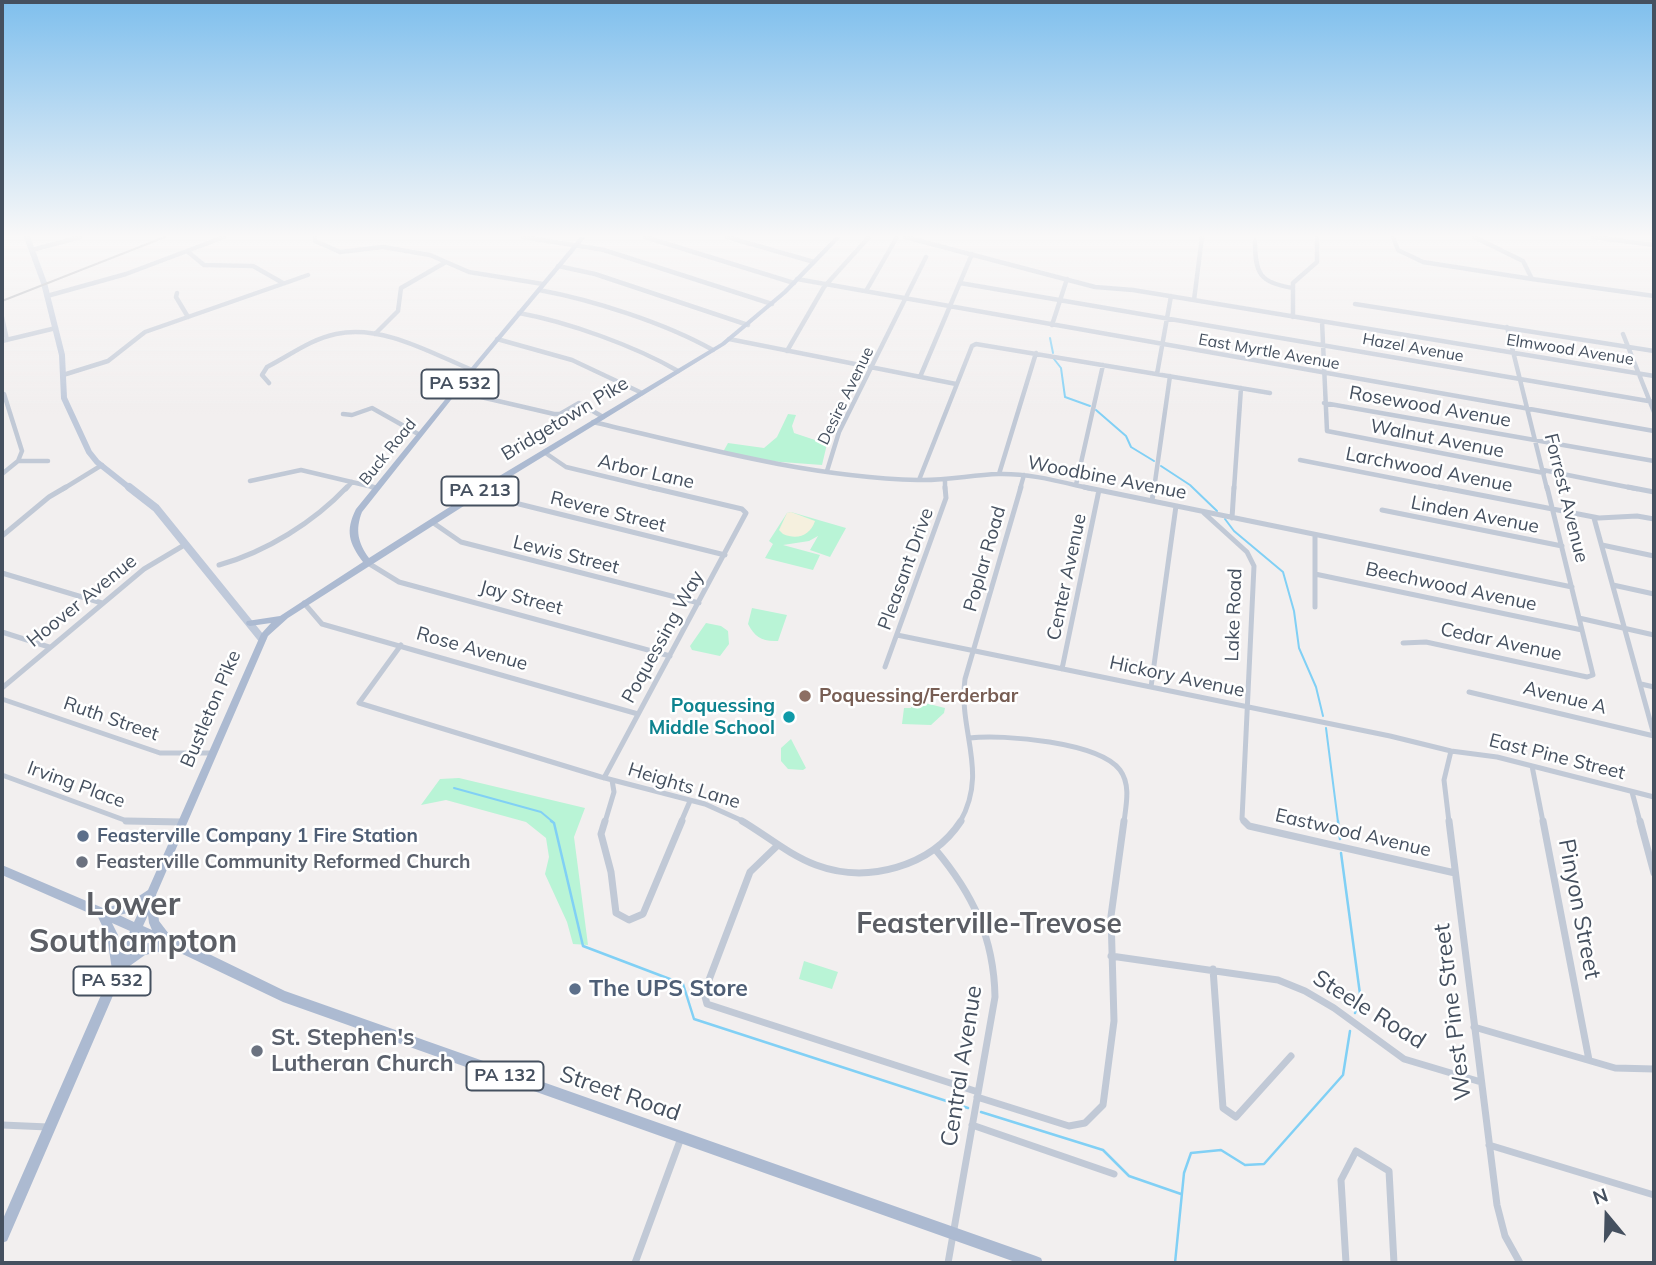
<!DOCTYPE html>
<html>
<head>
<meta charset="utf-8">
<style>
  body { margin:0 }
  #map { position:relative; width:1656px; height:1265px; overflow:hidden; background:#f2efef; font-family:Mulish,sans-serif }
  canvas { display:block }
  .frame { position:absolute; inset:0; border:4px solid #45505f; pointer-events:none }
  .north { position:absolute; left:1572px; top:1181px; width:70px; height:70px; -webkit-text-stroke:5px #fff; paint-order:stroke; rotate:341deg; font-size:19px; font-weight:700; line-height:28px; text-align:center; color:#45505f }
  .north::after { content:''; display:block; margin:auto; width:24px; height:32px; background:#45505f; clip-path:polygon(50% 0,100% 100%,50% 72%,0 100%) }
</style>
</head>
<body>
<div id="map">
<canvas width="1656" height="1265"></canvas>
<div class="frame"></div>
<div class="north">N</div>
</div>
<script>
const ctx = document.querySelector('canvas').getContext('2d');
ctx.lineJoin = 'round';
function paint(path, color) { ctx.fillStyle = color; ctx.fill(path, 'evenodd'); }
function trace(path, color, width, dash) { ctx.strokeStyle = color; ctx.lineWidth = width; ctx.lineCap = dash ? 'butt' : 'round'; ctx.setLineDash(dash || []); ctx.stroke(path); }
function label(font, color, halo, rows, align = 'center') {
  ctx.font = font + ' Mulish,sans-serif'; ctx.lineWidth = 5; ctx.setLineDash([]); ctx.textBaseline = 'middle'; ctx.strokeStyle = halo; ctx.fillStyle = color; for (const [text, x, y, turn = 0] of rows) {
    ctx.save(); ctx.translate(x, y); ctx.rotate((+turn || 0) * Math.PI / 180); ctx.textAlign = isNaN(turn) ? turn : align; if (halo) ctx.strokeText(text, 0, 0); ctx.fillText(text, 0, 0); ctx.restore();
  }
}
paint(new Path2D(`
  M788 414 796 415 792 426 794 433 827 444 822 465 768 461 723 452 728 443 764 448 777 437Z
  M791 512 846 528 830 557 810 550 818 536 809 541 783 545 820 555 813 570 765 558 773 544 769 541 787 513Z
  M752 608 787 615 778 641C762 642 755 637 748 624Z
  M706 623 721 626 728 631 729 644 720 656 692 650 690 646Z
  M913 700 945 708 944 713 931 725 902 724 904 708H911Z
  M791 739 806 768 803 770 788 769 781 761V748Z
  M459 778 585 808 574 837 588 945 573 944 567 922 545 874 549 857 546 838 526 822 446 800 421 805 440 779Z
  M804 961 838 972 832 989 799 979Z`), '#b9f4d6');
paint(new Path2D(`
  M791 512 815 521C810 536 797 540 783 534L779 530 787 513Z`), '#f5f0de');
trace(new Path2D(`
  M1050 338 1053 353
  M1054 359 1061 368 1065 397 1090 406
  M1096 410 1126 436 1131 447 1154 461
  M1161 466 1190 485 1217 511
  M1225 519 1234 531 1283 572 1294 611 1299 648 1316 687 1323 716
  M1326 728 1338 822
  M454 788 541 812 553 822`), '#81d0f5', 2);
trace(new Path2D(`
  M551 821 554 823 583 946 683 984 694 1019 968 1108
  M1338 821 1340 839
  M1341 853 1360 994 1355 1013
  M981 1112 1103 1150 1129 1176 1181 1194
  M1175 1263 1184 1173 1191 1153 1221 1150 1245 1165 1264 1164 1343 1075 1350 1031`), '#81d0f5', 2.5);
trace(new Path2D(`
  M315 237V241L340 252 383 247 430 255 469 272 543 284
  M523 237 604 250 772 304
  M645 237 794 283
  M727 237 814 262
  M905 237 1095 287 1133 290 1654 376
  M1393 237 1398 250 1423 262 1532 279 1523 261 1474 237
  M1593 237 1654 245
  M1255 241C1255 274 1260 283 1293 288
  M32 250 80 237
  M187 251 204 265 253 266 283 283
  M558 266 595 274 748 325
  M797 279 1654 431
  M1532 279 1654 296
  M960 283 1654 402
  M539 290C593 300 665 323 713 350
  M866 291 897 237
  M177 293 176 297 188 317
  M47 296 126 274 224 237
  M1194 300 1202 237
  M1355 304 1654 351
  M519 313C568 322 635 346 678 371
  M2 317 7 340
  M1293 317V283L1317 262V237
  M1322 321 1327 431 1544 473
  M1052 325 1067 279
  M1507 327 1547 489
  M375 334 398 311 401 288 446 262
  M1623 334 1654 412
  M497 339 572 360 642 393
  M729 339 956 384
  M2 341 56 328
  M787 351 824 287 869 237
  M1157 374 1171 296
  M63 375 108 361 145 332 308 275
  M920 377 972 254
  M269 383 262 375 267 367C289 356 311 339 336 334 382 324 431 353 472 370
  M455 391 554 414H560L579 403 603 417
  M1324 403 1654 461
  M343 414 352 415 372 408 420 435
  M593 422C700 447 808 477 918 480 945 481 971 475 998 474 1030 473 1061 482 1092 489
  M544 452 566 467 657 489
  M1300 460 1448 489
  M18 461H48
  M1543 470 1637 489
  M827 471 839 432 926 257
  M2 474 18 461 22 451 4 394
  M999 474 1036 353
  M919 480 972 346 976 344 1270 393
  M945 480V489
  M250 481 301 470 377 488
  M1076 485 1103 365
  M489 486 492 489
  M63 489 102 465
  M346 489 352 482
  M1020 489 1024 475
  M1154 489 1170 376
  M1234 489 1241 388`), '#c1c9d6', 4.5);
trace(new Path2D(`
  M372 487 377 488
  M490 487 506 499 519 504 725 555
  M1084 487 1572 587
  M1439 487 1599 518 1637 516 1654 519
  M1628 487 1654 492
  M1152 501 1154 487
  M1382 510 1562 546
  M1204 513 1247 552 1254 566 1242 819 1245 822
  M1232 518 1234 487
  M1594 518 1654 735
  M432 522 461 542 699 603
  M1315 535V607
  M2 536 49 497 66 487
  M1602 545 1654 556
  M368 563 399 582 670 656
  M219 565C266 552 314 522 347 487
  M2 573 102 603
  M1315 574 1582 630
  M1613 585 1654 594
  M304 603 322 624 638 714
  M1579 618 1654 635
  M2 632 49 647
  M897 635 1390 736 1451 751 1497 757 1654 797
  M1403 643 1426 642 1587 677 1593 675 1547 487
  M401 645 359 703 601 777 705 804 745 822
  M885 667 946 498 945 487
  M1062 669 1099 490
  M1641 684 1654 687
  M1151 687 1176 506
  M2 688 144 569 186 544
  M1469 692 1654 736
  M2 699 160 753H213
  M970 738C1003 734 1099 742 1120 770 1131 785 1126 805 1124 822
  M1532 766 1543 822
  M2 775 127 821 182 822
  M604 778 746 513 742 509 649 487
  M1632 792 1640 822
  M605 822 614 792 612 780
  M681 822 690 801
  M960 822C989 771 958 732 965 679L1021 487
  M1449 822 1444 780 1451 751`), '#c1c9d6', 5);
trace(new Path2D(`
  M126 821 182 822
  M605 821 601 834 611 872 616 913 629 920 643 914 682 821
  M742 821C766 835 789 855 816 865 867 884 931 867 961 821
  M1244 821 1249 826 1455 873
  M1449 821 1497 1205 1505 1236 1520 1263
  M1543 821 1589 1060
  M1640 821 1654 873
  M778 845 750 872 704 993 707 1004 978 1092
  M935 849C973 894 994 938 995 997L948 1263
  M1111 956 1278 980 1305 991 1334 1008 1404 1059 1481 1082
  M1213 969 1223 1108 1236 1117 1291 1056
  M1474 1027 1615 1068 1654 1069
  M977 1097 1069 1126 1085 1123 1103 1105 1114 1021 1111 916 1124 821
  M2 1125 48 1127
  M972 1125 1114 1174
  M1489 1145 1654 1195
  M635 1263 681 1138
  M1346 1263 1341 1180 1356 1151 1389 1171 1394 1263`), '#c1c9d6', 7);
trace(new Path2D(`
  M27 237 44 283 62 355 64 398 89 452 97 462 131 489`), '#bfc9da', 6);
trace(new Path2D(`
  M129 487 156 508 262 639`), '#bfc9da', 8);
paint(new Path2D(`
  M580 237H586L474 371 362 512C355 530 358 543 369 558L486 484 721 343 783 291 835 237H841L787 293 725 345 492 488 288 618 268 636 156 895 159 921 172 938 211 955 285 991 1036 1256 1041 1258 1043 1263H1018L283 1002 172 949 145 955 124 970 7 1241 2 1243V1221L112 970 107 936 98 917 2 875V865L103 908 130 902 148 890 261 634 271 623 250 626 247 625 246 623 247 621 280 616 363 562C349 543 345 531 356 509L470 369ZM140 909 134 922 119 915 133 912ZM148 915 149 923 152 930 143 926ZM112 923 130 931 120 952 118 935ZM139 935 155 942 143 944 132 951Z`), '#acbad1');
trace(new Path2D(`
  M2 301 165 237`), '#b0b3ba', 2);
const sky = ctx.createLinearGradient(0, 0, 0, 414);
sky.addColorStop(0, '#7fbfed');
sky.addColorStop(0.57, '#f9f8f8');
sky.addColorStop(1, '#f9f8f800');
ctx.fillStyle = sky;
ctx.fillRect(0, 0, 1656, 414);
for (const [x, y, r, color] of [
  [805,696,7,"#8d6e63"],
  [789,717,7,"#0f9aa8"],
  [83,836,7,"#5c6f8a"],
  [82,862,7,"#6b7280"],
  [575,989,7,"#5c6f8a"],
  [257,1051,7,"#6b7280"]
]) { const dot = new Path2D(); dot.arc(x, y, r, 0, 2 * Math.PI); ctx.fillStyle = color; ctx.fill(dot); trace(dot, '#fff', 2.5); }
label('16px', '#45505f', '#fff', [
  ["Hazel Avenue",1413,348,10],
  ["Elmwood Avenue",1570,350,9],
  ["East Myrtle Avenue",1269,352,10],
  ["Desire Avenue",846,396,-64],
  ["Buck Road",388,452,-51]
]);
for (const [x, y, w] of [
  [460,384,77],
  [480,491,77],
  [112,981,77],
  [505,1076,77]
]) { const box = new Path2D(); box.roundRect(x - w / 2, y - 14.5, w, 29, 5); ctx.fillStyle = '#fff'; ctx.fill(box); trace(box, '#45505f', 2); }
label('bold 18px', '#45505f', null, [
  ["PA 532",460,384],
  ["PA 213",480,491],
  ["PA 532",112,981],
  ["PA 132",505,1076]
]);
label('19px', '#45505f', '#fff', [
  ["Rosewood Avenue",1430,407,10],
  ["Bridgetown Pike",565,419,-31],
  ["Walnut Avenue",1437,439,11],
  ["Larchwood Avenue",1429,470,11],
  ["Arbor Lane",646,472,13],
  ["Woodbine Avenue",1107,478,11],
  ["Forrest Avenue",1566,498,76],
  ["Revere Street",608,512,14],
  ["Linden Avenue",1475,515,11],
  ["Lewis Street",566,555,14],
  ["Poplar Road",985,559,-74],
  ["Pleasant Drive",906,569,-70],
  ["Center Avenue",1067,577,-78],
  ["Beechwood Avenue",1451,587,12],
  ["Jay Street",521,598,15],
  ["Hoover Avenue",82,601,-39],
  ["Lake Road",1234,615,-88],
  ["Poquessing Way",663,637,-61],
  ["Cedar Avenue",1501,642,12],
  ["Rose Avenue",472,649,16],
  ["Hickory Avenue",1177,677,12],
  ["Avenue A",1565,698,14],
  ["Bustleton Pike",211,709,-67],
  ["Ruth Street",111,719,19],
  ["East Pine Street",1557,757,14],
  ["Irving Place",76,785,20],
  ["Heights Lane",684,786,17],
  ["Eastwood Avenue",1353,833,13]
]);
label('bold 19px', '#785e54', '#fff', [
  ["Poquessing/Ferderbar",819,696]
], 'left');
label('bold 19px', '#0d838f', '#fff', [
  ["Poquessing",775,706],
  ["Middle School",775,728]
], 'right');
label('bold 19px', '#4e5e75', '#fff', [
  ["Feasterville Company 1 Fire Station",97,836]
], 'left');
label('bold 19px', '#5b616d', '#fff', [
  ["Feasterville Community Reformed Church",96,862]
], 'left');
label('23px', '#45505f', '#fff', [
  ["Pinyon Street",1579,909,79],
  ["Steele Road",1369,1010,32],
  ["West Pine Street",1453,1012,-97],
  ["Central Avenue",962,1066,-81],
  ["Street Road",620,1094,19]
]);
label('bold 23px', '#4e5e75', '#fff', [
  ["The UPS Store",589,989]
], 'left');
label('bold 23px', '#5b616d', '#fff', [
  ["St. Stephen's",271,1038],
  ["Lutheran Church",271,1064]
], 'left');
label('bold 28px', '#5b5e65', '#fff', [
  ["Feasterville-Trevose",989,925]
]);
label('bold 32px', '#5b5e65', '#fff', [
  ["Lower",133,905],
  ["Southampton",133,942]
]);
</script>
</body>
</html>
